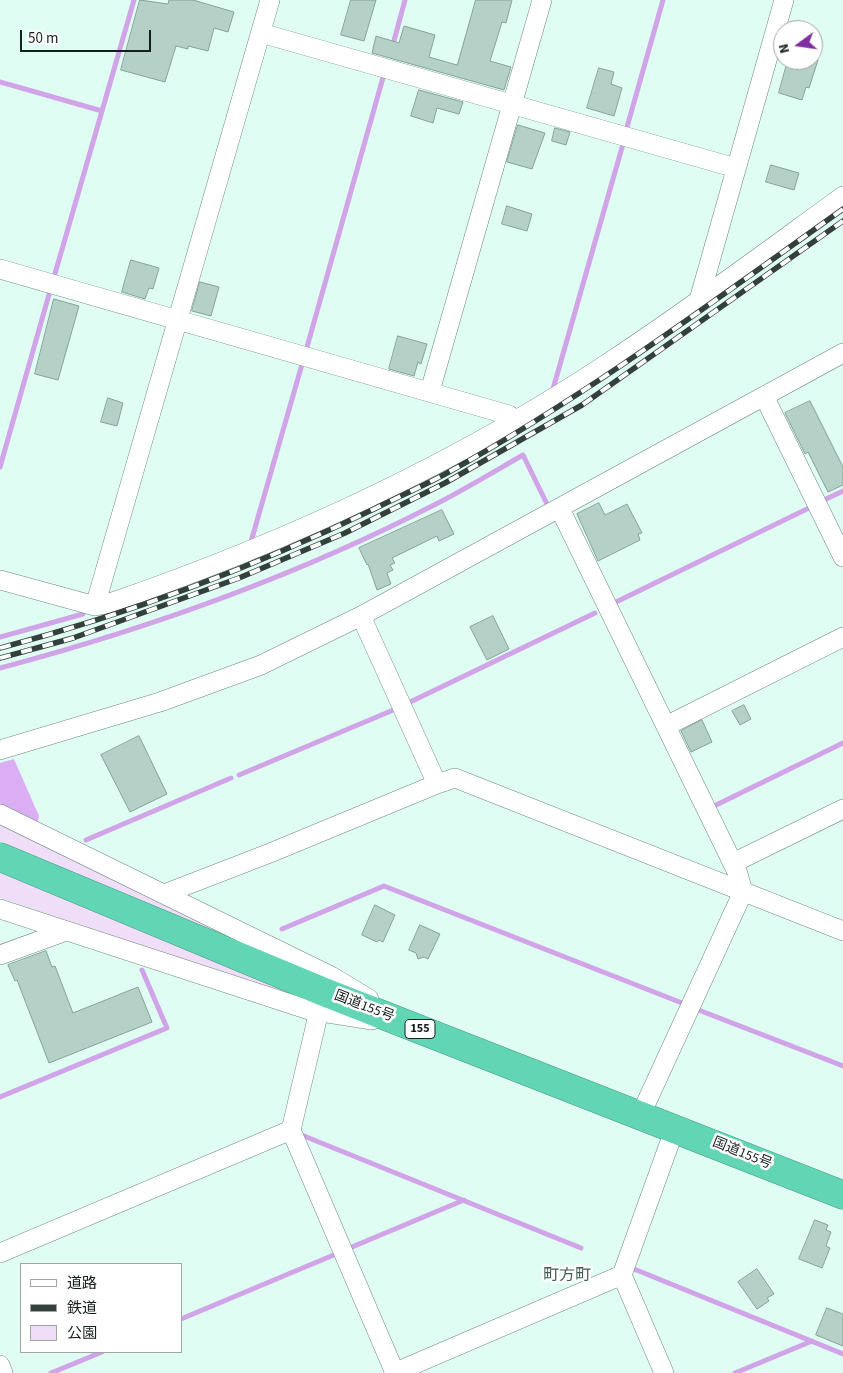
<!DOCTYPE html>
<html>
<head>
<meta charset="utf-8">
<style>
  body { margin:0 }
  #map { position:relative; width:843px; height:1373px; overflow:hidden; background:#e0fdf3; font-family:"Source Sans 3","Noto Sans JP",sans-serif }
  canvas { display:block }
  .legend { position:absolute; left:20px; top:1263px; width:162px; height:90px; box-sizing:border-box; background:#fff; border:1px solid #a1a6a4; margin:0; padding:6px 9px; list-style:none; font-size:15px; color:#15201c }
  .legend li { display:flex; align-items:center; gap:10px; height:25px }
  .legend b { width:25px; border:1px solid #a1a6a4 }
  .north { position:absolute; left:773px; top:20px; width:50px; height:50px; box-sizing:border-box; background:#fff; border:1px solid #a1a6a4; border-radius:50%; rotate:256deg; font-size:14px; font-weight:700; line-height:20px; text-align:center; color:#15201c }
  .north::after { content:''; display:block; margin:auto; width:18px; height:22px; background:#7f30a1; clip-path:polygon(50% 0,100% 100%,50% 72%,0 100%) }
  .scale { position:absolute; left:20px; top:30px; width:131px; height:22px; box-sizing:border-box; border:2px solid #15201c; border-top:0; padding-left:6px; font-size:15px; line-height:18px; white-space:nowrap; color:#15201c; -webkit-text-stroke:4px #fff; paint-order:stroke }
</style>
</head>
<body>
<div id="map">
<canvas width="843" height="1373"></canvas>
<ul class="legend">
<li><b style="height:6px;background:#fff"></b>道路</li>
<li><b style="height:6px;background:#33403c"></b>鉄道</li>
<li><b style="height:14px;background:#f0def9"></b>公園</li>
</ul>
<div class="north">N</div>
<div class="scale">50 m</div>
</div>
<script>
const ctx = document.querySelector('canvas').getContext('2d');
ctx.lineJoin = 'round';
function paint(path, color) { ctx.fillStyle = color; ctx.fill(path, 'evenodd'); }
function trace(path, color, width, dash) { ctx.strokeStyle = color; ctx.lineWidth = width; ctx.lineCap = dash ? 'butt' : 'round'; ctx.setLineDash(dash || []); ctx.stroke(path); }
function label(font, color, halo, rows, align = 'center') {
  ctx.font = font + ' "Source Sans 3","Noto Sans JP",sans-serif'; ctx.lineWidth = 5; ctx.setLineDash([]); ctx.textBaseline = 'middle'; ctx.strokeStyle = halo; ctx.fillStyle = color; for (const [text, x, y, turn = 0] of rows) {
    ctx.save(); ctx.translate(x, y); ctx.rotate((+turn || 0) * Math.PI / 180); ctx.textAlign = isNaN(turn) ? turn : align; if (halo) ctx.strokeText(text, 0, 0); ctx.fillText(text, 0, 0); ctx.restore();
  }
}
paint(new Path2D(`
  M0 823 266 952 0 841Z
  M0 869 283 986 279 991 0 898Z`), '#f0def9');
paint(new Path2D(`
  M14 759 39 816 37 824 0 807V763Z`), '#dbadf2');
trace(new Path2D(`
  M392 48 405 0
  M0 82 102 111 134 0
  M627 127 663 0
  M54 277 102 111
  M307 347 384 74
  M553 389 623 144
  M0 467 50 291
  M824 500 843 491
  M250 545 303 361
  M616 602 811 507
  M0 637 83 614
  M0 668C151 628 299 575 438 503 467 488 495 471 523 455L546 502
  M406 704 595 613
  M239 775 398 708
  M712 807 843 743
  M86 840 231 778
  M282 929 384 886 682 1003
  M696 1009 843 1066
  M0 1097 167 1028 142 970
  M304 1136 581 1248
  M352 1247 464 1200
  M634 1269 843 1354
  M181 1319 336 1254
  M51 1373 102 1352
  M735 1373 812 1341`), '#d1a4e8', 5);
const building = new Path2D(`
  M140 0 168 4 169 0H193L234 12 228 32 214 28 208 51 188 46V49L176 46 165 82 121 70Z
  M351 0H376L364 41 341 35Z
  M476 0H512L506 23 502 22 490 61 511 67 504 90 372 53 376 36 399 43 404 26 435 35 429 57 457 65Z
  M788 60H818L809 88 806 87 802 100 779 93Z
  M599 68 614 72 611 84 622 88 614 116 587 108Z
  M419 90 463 102 459 114 437 108 433 123 411 116Z
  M518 125 545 133 532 169 507 162Z
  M555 128 570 132 566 145 552 141Z
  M771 165 799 173 794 190 766 182Z
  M507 206 532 214 527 231 502 224Z
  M131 260 159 268 153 289 149 288 145 299 122 292Z
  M200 282 219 287 211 316 192 311Z
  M54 299 79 306 58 380 35 374Z
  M398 336 427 344 421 364 418 362 414 376 389 369Z
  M108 398 123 403 117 426 101 422Z
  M810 401 843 467V485L828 492 808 452 805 454 785 413Z
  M599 503 605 515 627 504 642 533 638 534 640 540 598 561 577 514Z
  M442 510 454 534 439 541 437 536 392 558 395 563 390 565 393 570 387 573 391 584 377 590 368 564 367 565 359 548Z
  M493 616 509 649 487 660 470 627Z
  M744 705 751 719 740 725 732 711Z
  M702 720 712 742 691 752 681 731Z
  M139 736 167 794 130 812 101 755Z
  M375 905 395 915 383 942 379 940 377 942 362 935Z
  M420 925 440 934 428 959 424 957 418 959 416 953 409 950Z
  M46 951 52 967 55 966 73 1013 138 987 152 1022 49 1063 17 980 15 981 8 965Z
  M815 1220 828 1225 826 1230 831 1232 826 1246 830 1248 822 1268 799 1259Z
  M757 1269 774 1294 767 1298 769 1301 757 1309 738 1282Z
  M827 1308 843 1314V1346L816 1335Z`);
paint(building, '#b5d1c7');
trace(building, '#86a298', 1);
const minor = new Path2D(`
  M261 33 736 168
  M0 269 509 415 515 420
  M699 300 784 0
  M430 391 542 0
  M764 396 843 557
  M560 509 738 874 743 892 641 1114
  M0 580 95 606 270 0
  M95 606 107 604C285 543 455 465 611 361 690 309 766 252 843 196
  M361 616 437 784 455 778 843 931
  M666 726 843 637
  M0 750 160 702 261 665 361 616 843 353
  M0 814 331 976 369 999
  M733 863 843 809
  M164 894 270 853 437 784
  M0 909 309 1010 372 1020
  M0 955 66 931
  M319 1011 291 1130 395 1373
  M0 1253 291 1130
  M622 1275 664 1373
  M0 1365 3 1373
  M394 1373 622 1275 675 1128`);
const highway = new Path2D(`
  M0 857 324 992 843 1195`);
trace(minor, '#6d877e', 20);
trace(highway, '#47967f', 29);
trace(minor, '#fff', 19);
trace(highway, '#62d5b5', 28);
const rail = new Path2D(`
  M0 648C129 614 254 567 374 509 398 497 423 486 447 473 586 396 714 301 843 209
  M0 658 73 638 239 578 345 533 445 483 582 405 843 221`);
trace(rail, '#33403c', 5.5);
trace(rail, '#fff', 4, [11]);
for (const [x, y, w] of [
  [420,1029,30]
]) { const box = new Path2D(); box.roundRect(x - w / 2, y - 9.5, w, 19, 4); ctx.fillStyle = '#fff'; ctx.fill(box); trace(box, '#15201c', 1); }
label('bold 12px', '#15201c', null, [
  ["155",420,1029]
]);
label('14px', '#15201c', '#fff', [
  ["国道155号",364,1007,21],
  ["国道155号",742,1154,22]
]);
label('16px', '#435d54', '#fff', [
  ["町方町",567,1276]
]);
</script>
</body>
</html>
